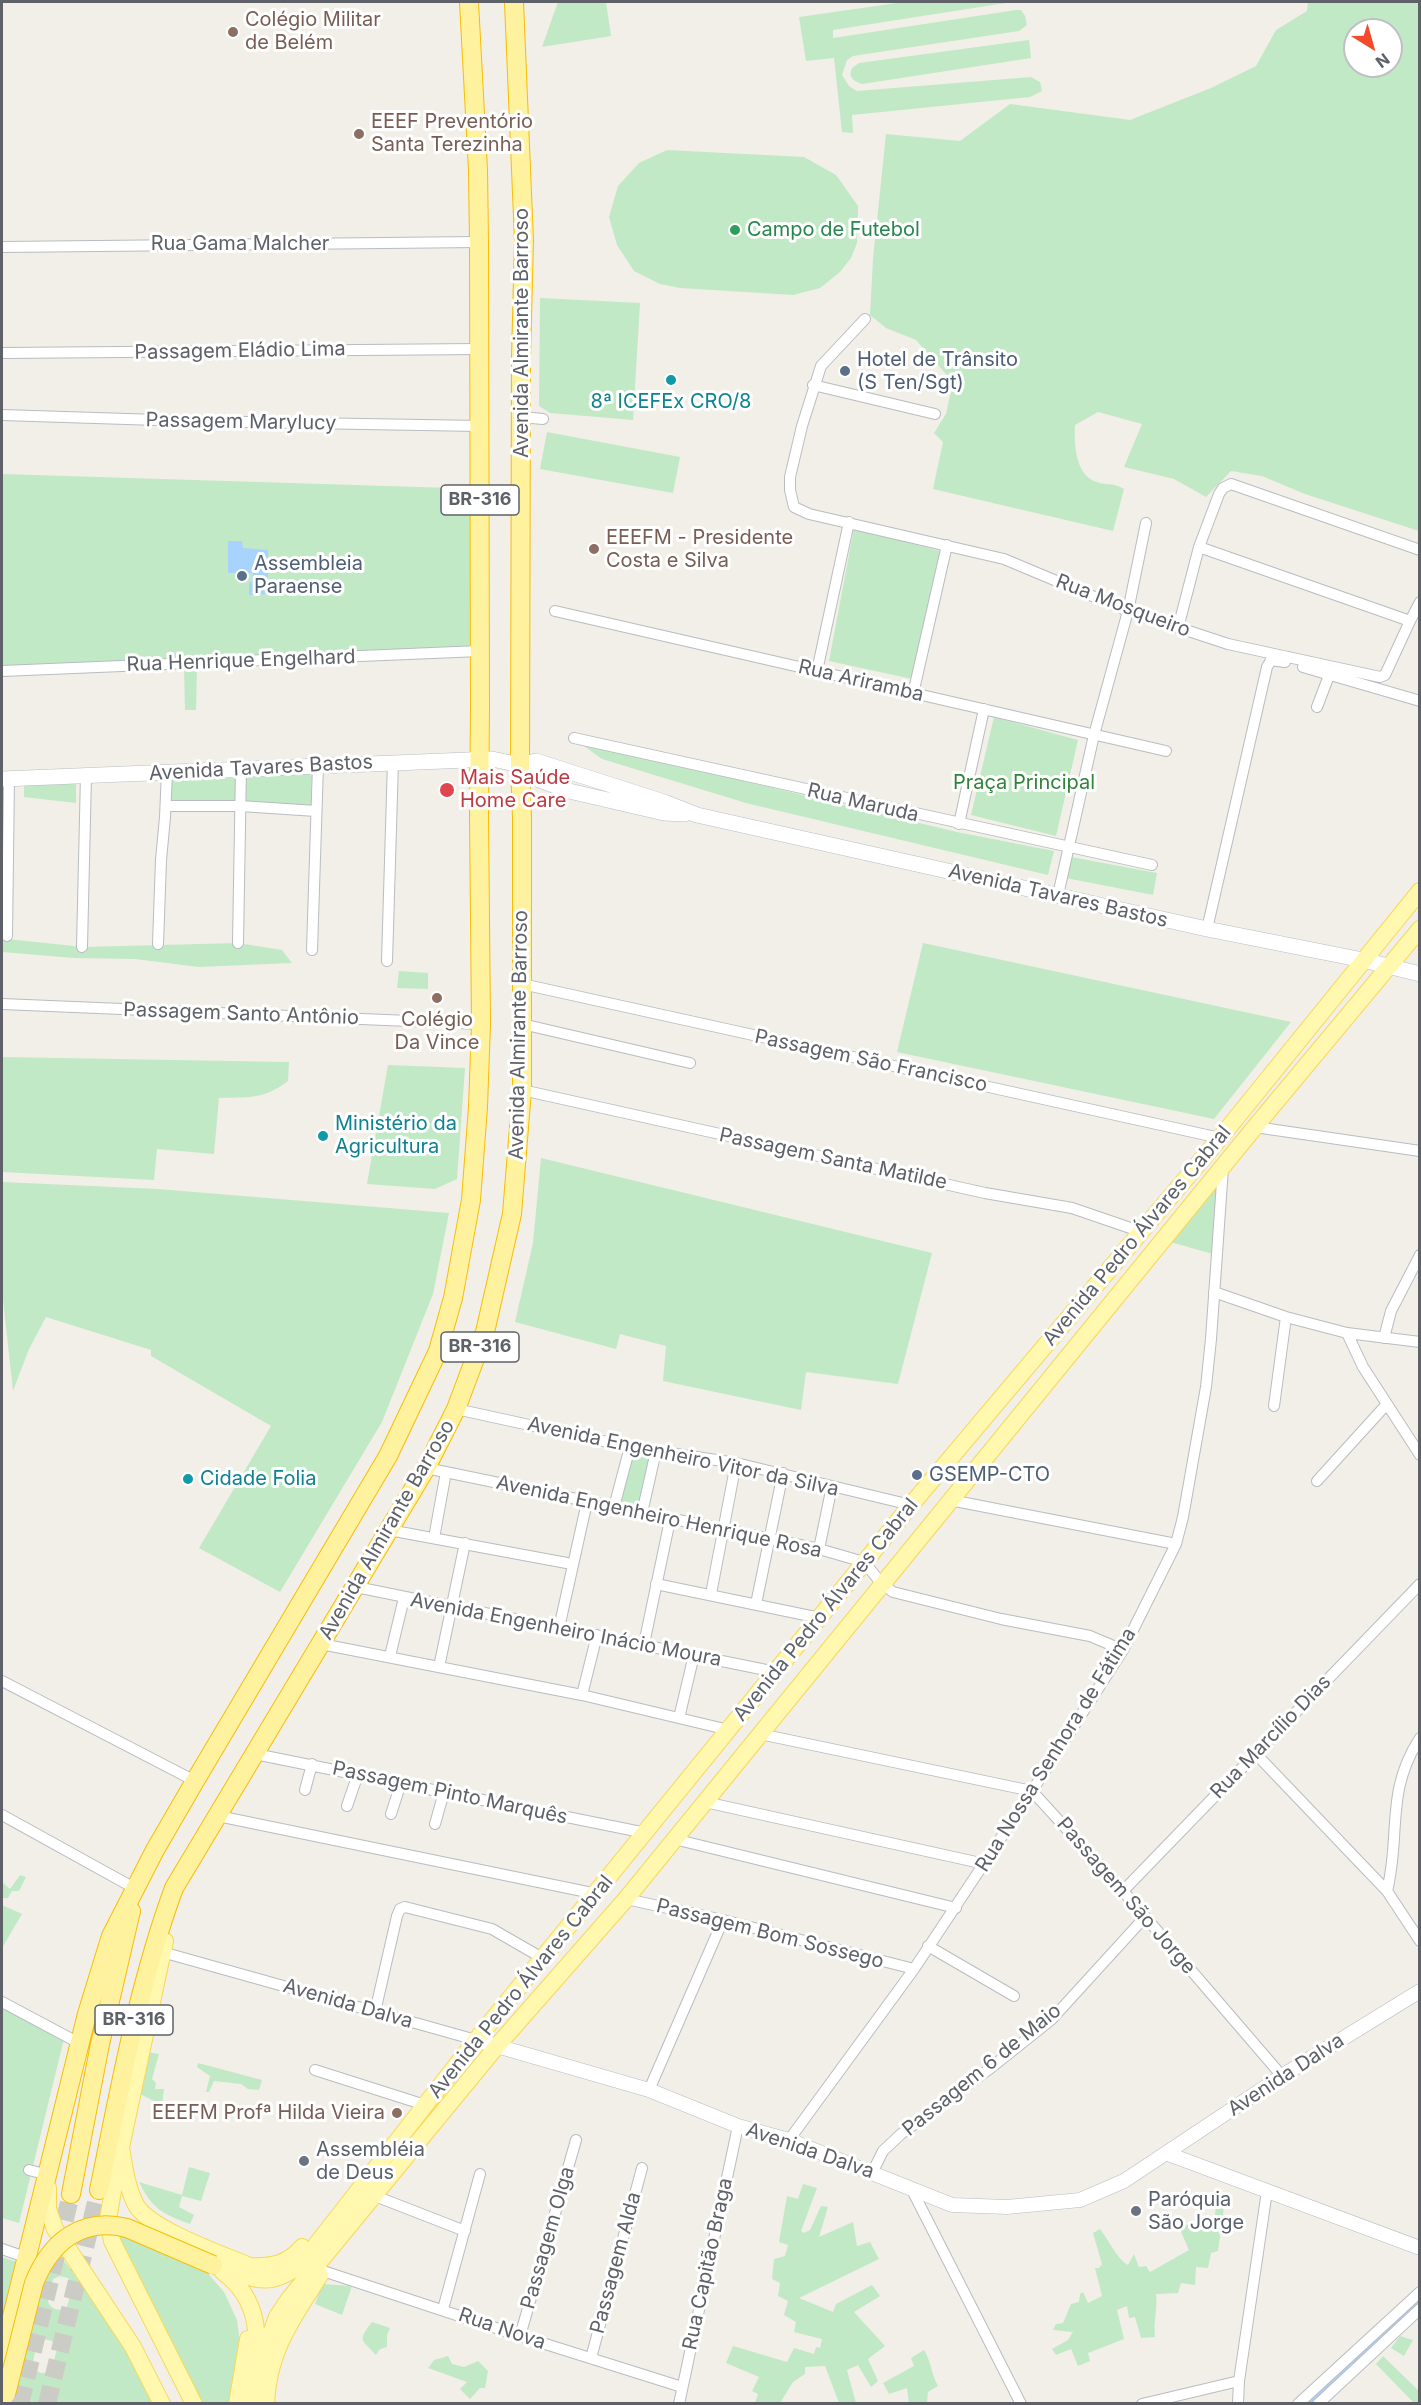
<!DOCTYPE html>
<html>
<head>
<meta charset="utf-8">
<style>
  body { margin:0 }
  #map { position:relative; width:1421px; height:2405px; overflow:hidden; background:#f1efe7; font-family:Inter,sans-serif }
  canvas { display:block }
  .frame { position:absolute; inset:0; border:3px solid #5e6268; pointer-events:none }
  .north { position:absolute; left:1343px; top:18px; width:60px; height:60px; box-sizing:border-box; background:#fff; border:2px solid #bfc0c3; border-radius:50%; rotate:143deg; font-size:16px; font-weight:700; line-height:24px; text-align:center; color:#5e6268 }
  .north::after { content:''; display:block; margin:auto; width:21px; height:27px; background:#f34a2b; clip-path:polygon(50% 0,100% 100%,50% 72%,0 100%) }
</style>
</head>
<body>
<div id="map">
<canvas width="1421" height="2405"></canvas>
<div class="frame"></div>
<div class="north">N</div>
</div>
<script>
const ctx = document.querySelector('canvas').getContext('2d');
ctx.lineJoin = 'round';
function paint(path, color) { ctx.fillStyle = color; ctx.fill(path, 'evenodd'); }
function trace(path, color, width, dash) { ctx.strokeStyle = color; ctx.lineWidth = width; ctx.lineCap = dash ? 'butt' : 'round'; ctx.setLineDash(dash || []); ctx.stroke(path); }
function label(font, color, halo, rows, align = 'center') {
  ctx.font = font + ' Inter,sans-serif'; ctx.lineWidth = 6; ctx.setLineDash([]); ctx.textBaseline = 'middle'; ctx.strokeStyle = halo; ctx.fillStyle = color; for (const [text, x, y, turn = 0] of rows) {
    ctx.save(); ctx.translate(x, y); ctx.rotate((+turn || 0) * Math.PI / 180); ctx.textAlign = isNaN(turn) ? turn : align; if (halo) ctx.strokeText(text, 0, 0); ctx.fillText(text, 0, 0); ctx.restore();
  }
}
paint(new Path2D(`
  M558 2H606L611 36 542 47Z
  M904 2H1012L833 30V38L1016 10H1021L1025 16 1027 25 1019 31 853 56 847 60 842 75 849 86 857 91 1031 77 1040 82 1042 91 1030 97 852 115 853 133 842 132 834 58 806 61 799 17Z
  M1308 2H1419V531L1305 494 1262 476 1231 471 1206 497 1174 479 1124 467 1142 424 1098 412 1075 425C1074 443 1075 476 1097 482 1108 486 1112 482 1124 489L1113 531 933 489 943 442 934 433 946 414 953 382 916 340 886 328 870 315 873 259 886 134 960 141 1010 104 1130 120 1211 88 1256 66 1276 30 1307 11ZM1355 30H1391V66H1355Z
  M1029 40 1031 58 862 84C853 81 848 77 852 68L859 63Z
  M667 150 804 157 836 175 858 206 857 243 851 258 840 272 820 288 793 295 680 288 660 284 634 271 617 245 609 217 618 186 639 163Z
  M540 298 640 303 633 420 550 413 539 406Z
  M547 432 680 457 673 493 540 469Z
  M2 474 483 489 482 651 2 671Z
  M854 528 940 551 912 679 829 661Z
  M184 667H197L196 710H185Z
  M994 717 1078 740 1056 836 971 815Z
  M577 741 957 832 1054 851 1048 875 746 803 602 759Z
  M312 773 311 806 245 805 246 774Z
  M236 778 235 805 169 802 172 779Z
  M76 783V803L24 797V784Z
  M1071 857 1157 873 1153 895 1066 878Z
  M2 933 7 939 83 947 238 943 282 950 292 963 199 967 135 959 74 958 2 952Z
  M923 943 1291 1022 1214 1119 897 1052Z
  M399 971 428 973V989L397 988Z
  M2 1057 289 1062 288 1081C263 1100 248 1097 219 1098L214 1154 157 1149 154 1180 2 1172Z
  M388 1065 465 1068 457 1179 435 1189 367 1184Z
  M541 1158 932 1253 898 1384 806 1372 801 1410 663 1381 666 1346 620 1334 616 1349 515 1322 533 1243Z
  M1223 1168 1213 1254 1163 1240Z
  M2 1182 158 1189 449 1213 433 1294 382 1422 280 1592 199 1548 271 1426 151 1356V1350L46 1317 29 1349 13 1391 2 1290Z
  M632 1455 650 1458 639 1508 620 1505Z
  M20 1875 26 1877 19 1891H12L8 1898H2V1882L10 1889Z
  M2 1905 22 1914 2 1948Z
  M2 2006 64 2039 19 2223 2 2218Z
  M146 2052 159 2054 152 2079 156 2083 155 2089H164L162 2105 138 2093Z
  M198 2063 262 2080 259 2090 248 2089 241 2084 214 2081 209 2092H206L210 2076 197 2067Z
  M189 2167 210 2173 201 2201 182 2196 179 2207 194 2215 190 2224C163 2214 152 2209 139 2182L182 2195Z
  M803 2184 817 2188 801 2231 804 2233 810 2230 821 2206 828 2207 819 2237 853 2222 857 2246 870 2242 879 2259 799 2298 833 2312 836 2304 872 2285 880 2296 854 2312 885 2346 868 2359 878 2381 871 2387 858 2365 847 2370 856 2403H839L825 2366 805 2367V2374L793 2382 780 2403H755L758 2394 752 2391 759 2377 726 2363 733 2346 787 2362 794 2348 814 2354 816 2347 820 2348 822 2339 794 2332 796 2322 784 2315 788 2301 778 2296 780 2283 772 2279 774 2259 785 2256 788 2245 779 2242 787 2196 798 2199Z
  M1216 2206 1224 2207 1218 2251 1211 2253 1208 2268 1196 2267 1195 2285 1181 2283 1178 2293 1156 2294C1158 2309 1153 2322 1155 2337L1141 2338 1135 2317 1129 2318 1127 2306 1117 2310 1124 2339 1088 2353 1090 2361 1078 2366 1071 2349 1056 2355 1052 2349 1068 2340 1073 2332 1053 2330 1056 2324 1063 2323 1071 2304 1079 2302 1080 2294 1083 2292 1088 2303 1102 2296 1095 2268H1099L1102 2264 1093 2233 1100 2229C1109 2240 1116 2258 1128 2265L1134 2254 1139 2267 1146 2266 1150 2272 1189 2250 1179 2227 1203 2219 1204 2231 1213 2229Z
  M120 2232 204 2269 224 2292 237 2320 240 2342 230 2403H200L118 2238Z
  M2 2257 17 2262 2 2319Z
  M61 2257 113 2325 157 2403 11 2404 37 2298 44 2280ZM60 2276 68 2278 73 2284 67 2307C60 2312 52 2310 48 2302L53 2279ZM44 2339 52 2341 57 2348 52 2370C45 2375 37 2374 32 2366L37 2343Z
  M322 2284 352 2286 342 2315 315 2304Z
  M372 2322 390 2328 387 2335V2347L380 2349 376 2355C363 2340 356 2342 372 2322Z
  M1400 2336 1413 2340 1404 2356 1391 2348Z
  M924 2350C932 2363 931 2374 938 2386L928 2392 927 2403H909L907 2388 889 2394 883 2383 914 2366 911 2358Z
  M448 2356 452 2364 464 2367 478 2361 488 2371 485 2388H480L470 2399 460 2389 467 2382 428 2368 434 2360Z
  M1383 2356 1419 2391V2403H1414L1376 2364Z`), '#c2e9c5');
paint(new Path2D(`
  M228 541H242L243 548 268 550V594L249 595V583L252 581 253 573H228Z
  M1419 2297V2307L1315 2403 1303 2404Z`), '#a9d3ff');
trace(new Path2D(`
  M20 2404 71 2194
  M47 2404 99 2190`), '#ccccc7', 18, [18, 9]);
const minor = new Path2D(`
  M2 247 479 242
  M865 319 821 366 802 426 790 477V490L794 507 809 514 1004 559 1128 611 1228 644 1380 677 1385 675 1410 621 1199 547
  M2 353 479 349
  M813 385 935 414
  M2 415 189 421 480 426
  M521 417 543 419
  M555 611 1166 751
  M1410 621 1420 602
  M1178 628 1199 547 1219 494 1223 488 1231 484 1420 550
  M1303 667 1420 701
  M2 671 480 651
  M817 671 849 522
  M913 694 947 545
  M1317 707 1330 673
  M574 738 1152 865
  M166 806H240L316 811
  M959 824 984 709
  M1058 895 1094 735 1128 611 1146 523
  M1207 929 1267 667 1271 660 1285 662
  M7 936 9 778
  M238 943 241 768
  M158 944 161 860 165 817 167 772
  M82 947 86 775
  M312 950 318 765
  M387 961 393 761
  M522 984 1220 1138
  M2 1004 481 1024
  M522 1024 690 1063
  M522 1090 985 1193 1072 1208 1142 1232
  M1255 1127 1420 1151
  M1214 1292 1286 1317 1347 1333 1420 1342
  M1347 1333 1363 1367 1420 1455
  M1384 1338 1391 1311 1420 1255
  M1274 1406 1286 1317
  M456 1409 630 1447 736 1463 911 1505
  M426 1468 819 1549 864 1562 882 1584 893 1592 1001 1619 1090 1636 1123 1650
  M1317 1481 1386 1405
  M950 1500 1176 1544
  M614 1507 630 1447
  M642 1513 656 1451
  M389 1530 572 1564
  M434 1538 446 1472
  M819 1549 832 1486
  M656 1584 820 1618
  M356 1587 776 1672
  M711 1594 736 1463
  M756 1604 783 1473
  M559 1628 587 1502
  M321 1644 582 1695 729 1730
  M644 1644 670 1520
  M390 1656 404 1598
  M439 1667 465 1543
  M2 1681 195 1781
  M582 1695 597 1635
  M679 1718 694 1655
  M760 1734 1032 1791 1123 1891 1282 2076
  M1420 1738C1385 1791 1401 1835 1387 1891L1420 1941
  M255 1754 646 1833
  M1256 1754 1387 1891
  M305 1790 312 1764
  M705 1802 985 1864
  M347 1806 358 1774
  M391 1814 401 1783
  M2 1815 136 1889
  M218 1816 597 1894
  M435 1824 444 1792
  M674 1839 956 1908
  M1123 1891 1420 1584
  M626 1899 723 1920 914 1969
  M928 1946 1014 1996
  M162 1952 476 2040
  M2 2002 79 2043
  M375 2012 397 1916 400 1909 405 1907 492 1929 544 1959
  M315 2070 425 2105
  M649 2090 723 1920
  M789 2140 914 1969 1032 1791 1123 1650 1176 1544 1183 1517 1206 1387 1211 1339 1223 1168
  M29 2170 48 2175
  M872 2173 883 2151 901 2134 988 2070 1052 2019 1145 1917
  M911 2188 1021 2404
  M375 2196 465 2231
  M2 2249 25 2257
  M323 2271 520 2336 682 2387
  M443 2309 480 2174
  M520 2336 576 2140
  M591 2358 642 2168
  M679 2404 738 2126
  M1142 2404 1239 2381
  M1238 2404 1239 2381 1267 2191
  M1298 2404 1420 2292
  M1318 2404 1420 2309`);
const tertiary = new Path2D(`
  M476 2040 649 2090 738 2126 789 2140 952 2205 1007 2207 1080 2200 1124 2181 1282 2076 1420 1991
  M1168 2154 1420 2248`);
const secondary = new Path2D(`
  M520 765 536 761 664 802 697 815 1207 929 1363 960 1420 974
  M2 779 492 759 520 765 537 779 569 791 664 813 685 814`);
const primary = new Path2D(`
  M165 1941 121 2147C124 2166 127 2188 136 2205 149 2229 224 2255 250 2266 271 2267 288 2264 302 2247
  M119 2157 108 2219 112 2241 194 2404
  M48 2188V2209L55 2229 133 2347 162 2404
  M215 2266C252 2277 267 2291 301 2264L476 2040 911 1505 1220 1138 1420 891
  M223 2272C269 2306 256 2354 252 2404
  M255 2375 277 2317 289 2299 497 2046 626 1899 1255 1127 1420 929
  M237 2404 248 2339
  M266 2404C268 2350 293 2318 320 2275`);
const trunk = new Path2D(`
  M99 2190C120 2088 138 1986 174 1888L426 1468 456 1409 485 1332 512 1214 522 1090V818L520 765 521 357 524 241 514 2
  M71 2194 100 2044 131 1911
  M2 2357 87 2014 111 1936 155 1850 195 1781 388 1456 438 1351 453 1298 471 1200 478 1107 481 1024 479 816 480 708 479 242 478 170 469 2`);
trace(minor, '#b9bcc1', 12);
trace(tertiary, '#b9bcc1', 15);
trace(secondary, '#babdc3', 16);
trace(primary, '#f9d857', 18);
trace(trunk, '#f8bd00', 20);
trace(minor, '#fff', 10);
trace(tertiary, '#fff', 14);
trace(secondary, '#fff', 15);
trace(primary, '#fff8ae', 16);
trace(trunk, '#fff29f', 18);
const trunkBridge = new Path2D(`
  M6 2394 34 2283C51 2241 82 2217 127 2228L213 2265`);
trace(trunkBridge, '#f8bd00', 20, []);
trace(trunkBridge, '#fff29f', 18);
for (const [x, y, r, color] of [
  [233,32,6,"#8d6e63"],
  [359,134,6,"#8d6e63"],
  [735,230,6,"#2e9e5b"],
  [845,371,6,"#5c6f8a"],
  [671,380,6,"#0f9aa8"],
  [594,549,6,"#8d6e63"],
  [242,576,6,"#5c6f8a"],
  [447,790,8,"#e0444e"],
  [437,998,6,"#8d6e63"],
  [323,1136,6,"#0f9aa8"],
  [917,1475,6,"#5c6f8a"],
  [188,1479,6,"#0f9aa8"],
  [397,2113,6,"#8d6e63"],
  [304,2161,6,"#6b7280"],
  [1136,2211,6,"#6b7280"]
]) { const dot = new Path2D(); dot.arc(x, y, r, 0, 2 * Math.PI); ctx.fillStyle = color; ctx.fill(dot); trace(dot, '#fff', 2); }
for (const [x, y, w] of [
  [480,500,78],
  [480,1347,78],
  [134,2020,78]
]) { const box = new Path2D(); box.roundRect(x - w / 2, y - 15, w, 30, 4.5); ctx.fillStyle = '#fff'; ctx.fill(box); trace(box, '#5e6268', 1.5); }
label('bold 18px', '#5e6268', null, [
  ["BR-316",480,500],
  ["BR-316",480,1347],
  ["BR-316",134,2020]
]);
label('20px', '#785e54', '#fff', [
  ["Colégio Militar",245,20],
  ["de Belém",245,43],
  ["EEEF Preventório",371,122],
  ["Santa Terezinha",371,145],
  ["EEEFM - Presidente",606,538],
  ["Costa e Silva",606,561],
  ["Colégio",437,1020,"center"],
  ["Da Vince",437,1043,"center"],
  ["EEEFM Profª Hilda Vieira",385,2113,"right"]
], 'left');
label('20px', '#27864d', '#fff', [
  ["Campo de Futebol",747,230]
], 'left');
label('20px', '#5e6268', '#fff', [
  ["Rua Gama Malcher",240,244],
  ["Avenida Almirante Barroso",522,333,-90],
  ["Passagem Eládio Lima",240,351,-1],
  ["Passagem Marylucy",241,422,1],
  ["Rua Mosqueiro",1123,606,21],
  ["Rua Henrique Engelhard",241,661,-2],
  ["Rua Ariramba",861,681,13],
  ["Avenida Tavares Bastos",261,768,-3],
  ["Rua Maruda",863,803,13],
  ["Avenida Tavares Bastos",1058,896,13],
  ["Passagem Santo Antônio",241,1014,2],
  ["Avenida Almirante Barroso",519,1035,-89],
  ["Passagem São Francisco",871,1061,12],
  ["Passagem Santa Matilde",833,1159,12],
  ["Avenida Pedro Álvares Cabral",1137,1236,-50],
  ["Avenida Engenheiro Vitor da Silva",683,1457,12],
  ["Avenida Engenheiro Henrique Rosa",659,1517,12],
  ["Avenida Almirante Barroso",387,1530,-60],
  ["Avenida Pedro Álvares Cabral",826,1610,-51],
  ["Avenida Engenheiro Inácio Moura",566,1630,11],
  ["Rua Marcílio Dias",1271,1737,-46],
  ["Rua Nossa Senhora de Fátima",1056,1750,-58],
  ["Passagem Pinto Marquês",450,1793,12],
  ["Passagem São Jorge",1126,1896,49],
  ["Passagem Bom Sossego",770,1934,14],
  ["Avenida Pedro Álvares Cabral",521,1987,-51],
  ["Avenida Dalva",348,2004,16],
  ["Passagem 6 de Maio",982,2070,-39],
  ["Avenida Dalva",1286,2075,-33],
  ["Avenida Dalva",810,2151,19],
  ["Passagem Olga",548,2238,-74],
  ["Passagem Alda",616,2263,-75],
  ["Rua Capitão Braga",708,2264,-78],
  ["Rua Nova",502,2329,19]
]);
label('20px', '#4e5e75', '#fff', [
  ["Hotel de Trânsito",857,360],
  ["(S Ten/Sgt)",857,383],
  ["Assembleia",254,564],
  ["Paraense",254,587],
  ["GSEMP-CTO",929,1475]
], 'left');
label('20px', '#0d838f', '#fff', [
  ["8ª ICEFEx CRO/8",671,402,"center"],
  ["Ministério da",335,1124],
  ["Agricultura",335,1147],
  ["Cidade Folia",200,1479]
], 'left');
label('20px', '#be3a42', '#fff', [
  ["Mais Saúde",460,778],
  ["Home Care",460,801]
], 'left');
label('20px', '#30843a', '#fff', [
  ["Praça Principal",1024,783]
]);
label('20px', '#5b616d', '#fff', [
  ["Assembléia",316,2150],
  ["de Deus",316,2173],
  ["Paróquia",1148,2200],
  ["São Jorge",1148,2223]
], 'left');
</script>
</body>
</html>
